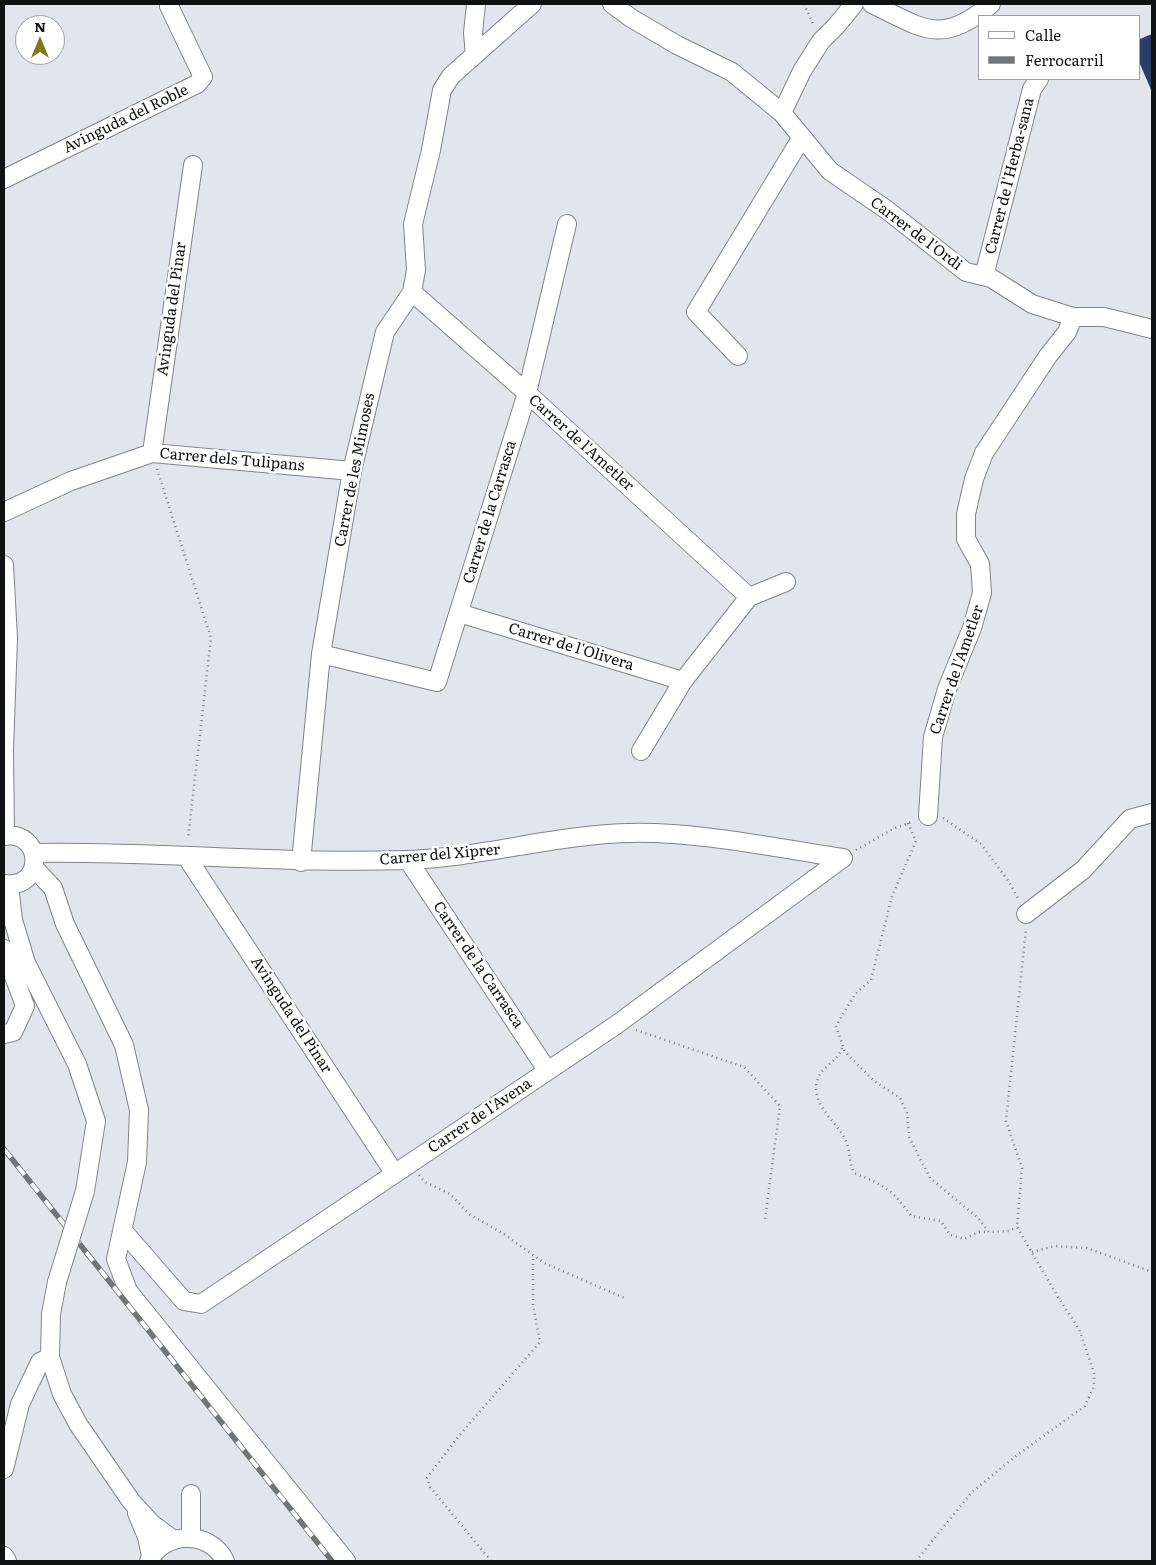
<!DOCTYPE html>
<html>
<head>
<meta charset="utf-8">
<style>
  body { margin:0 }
  #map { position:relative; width:1156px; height:1565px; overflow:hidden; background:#e2e6ec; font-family:Literata,serif }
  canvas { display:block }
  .frame { position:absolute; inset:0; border:5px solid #101113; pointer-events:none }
  .legend { position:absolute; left:978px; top:15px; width:162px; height:65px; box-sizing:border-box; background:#fff; border:1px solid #9fa0a1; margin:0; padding:6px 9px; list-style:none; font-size:15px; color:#101113 }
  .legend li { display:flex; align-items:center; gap:10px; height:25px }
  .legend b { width:25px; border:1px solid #9fa0a1 }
  .north { position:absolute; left:15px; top:15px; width:50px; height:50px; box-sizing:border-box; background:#fff; border:1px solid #9fa0a1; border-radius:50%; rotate:0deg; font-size:14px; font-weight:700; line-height:20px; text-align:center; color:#101113 }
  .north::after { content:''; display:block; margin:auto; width:18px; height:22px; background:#80761a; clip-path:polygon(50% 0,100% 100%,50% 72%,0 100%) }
</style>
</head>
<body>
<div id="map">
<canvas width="1156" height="1565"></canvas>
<div class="frame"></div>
<ul class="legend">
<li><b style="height:6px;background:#fff"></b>Calle</li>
<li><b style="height:6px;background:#727578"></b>Ferrocarril</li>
</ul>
<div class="north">N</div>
</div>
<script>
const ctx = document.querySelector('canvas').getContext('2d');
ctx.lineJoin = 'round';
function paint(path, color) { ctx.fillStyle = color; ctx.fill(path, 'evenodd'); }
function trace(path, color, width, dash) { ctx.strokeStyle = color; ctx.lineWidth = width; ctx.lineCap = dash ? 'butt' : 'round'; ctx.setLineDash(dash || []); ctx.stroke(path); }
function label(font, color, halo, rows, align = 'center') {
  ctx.font = font + ' Literata,serif'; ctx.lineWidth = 5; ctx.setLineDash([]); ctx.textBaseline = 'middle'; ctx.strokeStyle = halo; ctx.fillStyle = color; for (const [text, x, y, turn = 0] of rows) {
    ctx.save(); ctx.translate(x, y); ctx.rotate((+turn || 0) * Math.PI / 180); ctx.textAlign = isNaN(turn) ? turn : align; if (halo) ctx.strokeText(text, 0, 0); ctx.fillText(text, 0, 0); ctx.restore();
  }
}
paint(new Path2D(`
  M1152 34V92L1140 64V39Z`), '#284066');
const minor = new Path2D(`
  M612 4 631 18 677 45 732 72 782 113 830 171 887 210 966 272 991 278 1032 304 1073 317H1104L1152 329
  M872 4C924 29 941 46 991 4
  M475 55 473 33 476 4
  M782 113 802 71 821 41 837 25 854 4
  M4 179 197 84 203 77 169 6
  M984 276 1032 89 1039 79
  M412 292 527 393 749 597
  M738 356 696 312 802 137
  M152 453 193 165
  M4 512 71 481 152 453 352 471
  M4 565 8 638 4 750 5 836
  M459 613 683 681
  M321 654 437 682 527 393 567 224
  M641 751 683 681 749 597 786 582
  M928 816 933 737 947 689 972 628 982 593 980 564 966 539V514L974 479 984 453 1048 356 1067 332 1073 317
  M4 836C44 830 45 890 4 884
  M34 853C158 851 281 864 405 860 480 858 553 835 628 833 697 831 775 848 843 858
  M186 856 395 1174
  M408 860 547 1070
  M301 862 321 654 352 471 385 332 412 292 416 270 413 224 431 150 442 90 451 76 532 4
  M34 868 53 888 65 924 124 1045 139 1110 137 1162 116 1259 128 1291 346 1561
  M9 885 13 920 26 963 77 1064 96 1121 85 1191
  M1026 914 1083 870 1130 819 1152 813
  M4 949 25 1006 13 1032 4 1034
  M123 1231 184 1301 201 1304 616 1025 843 858
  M57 1282 51 1314 50 1357 62 1394 78 1424 131 1501 152 1524 174 1540
  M4 1469 20 1404 40 1362 50 1357
  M137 1513 147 1537 151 1556
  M191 1538V1494
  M4 1556 7 1561
  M149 1561C163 1531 211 1530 225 1561`);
trace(minor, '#80848a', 20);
trace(new Path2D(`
  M804 4 814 26
  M157 469 211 638 188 839
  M943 818 981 844 1009 882 1019 900
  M908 823 916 841 892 896 871 980 855 994 836 1026 845 1052 874 1081 900 1098 907 1113 909 1137 930 1178 978 1218 989 1232 1009 1231 1017 1227
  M856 850 893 829 914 821
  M636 1030 744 1067 780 1106 765 1219
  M842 1048C836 1064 821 1066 817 1081 811 1105 836 1121 845 1139 851 1151 848 1160 854 1173 884 1185 892 1189 911 1216L941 1221 950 1235 964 1239 979 1232H988
  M419 1175 425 1182 450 1194 469 1214 504 1234 544 1263 627 1299
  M1032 1252 1055 1246 1087 1248 1152 1272
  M491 1561 430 1487 427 1478 458 1437 540 1342 533 1305V1255
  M916 1561 972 1492 1016 1456 1085 1406 1094 1386V1373L1079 1329 1058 1297 1017 1227 1022 1168 1006 1121 1026 929`), '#797c80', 2.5, [1, 4]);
trace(minor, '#fff', 18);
const rail = new Path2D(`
  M4 1149 332 1561`);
trace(rail, '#727578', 5.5);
trace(rail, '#fff', 4, [11]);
const minorBridge = new Path2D(`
  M57 1282 85 1191`);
trace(minorBridge, '#80848a', 20, []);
trace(minorBridge, '#fff', 18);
label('15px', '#101113', '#fff', [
  ["Avinguda del Roble",126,119,-26],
  ["Carrer de l'Herba-sana",1010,176,-76],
  ["Carrer de l'Ordi",916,234,37],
  ["Avinguda del Pinar",172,309,-82],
  ["Carrer de l'Ametler",581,443,42],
  ["Carrer dels Tulipans",232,460,5],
  ["Carrer de les Mimoses",355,470,-79],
  ["Carrer de la Carrasca",490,512,-73],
  ["Carrer de l'Olivera",571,647,17],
  ["Carrer de l'Ametler",957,670,-71],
  ["Carrer del Xiprer",440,855,-5],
  ["Carrer de la Carrasca",478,965,56],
  ["Avinguda del Pinar",291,1015,57],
  ["Carrer de l'Avena",480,1116,-34]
]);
</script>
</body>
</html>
